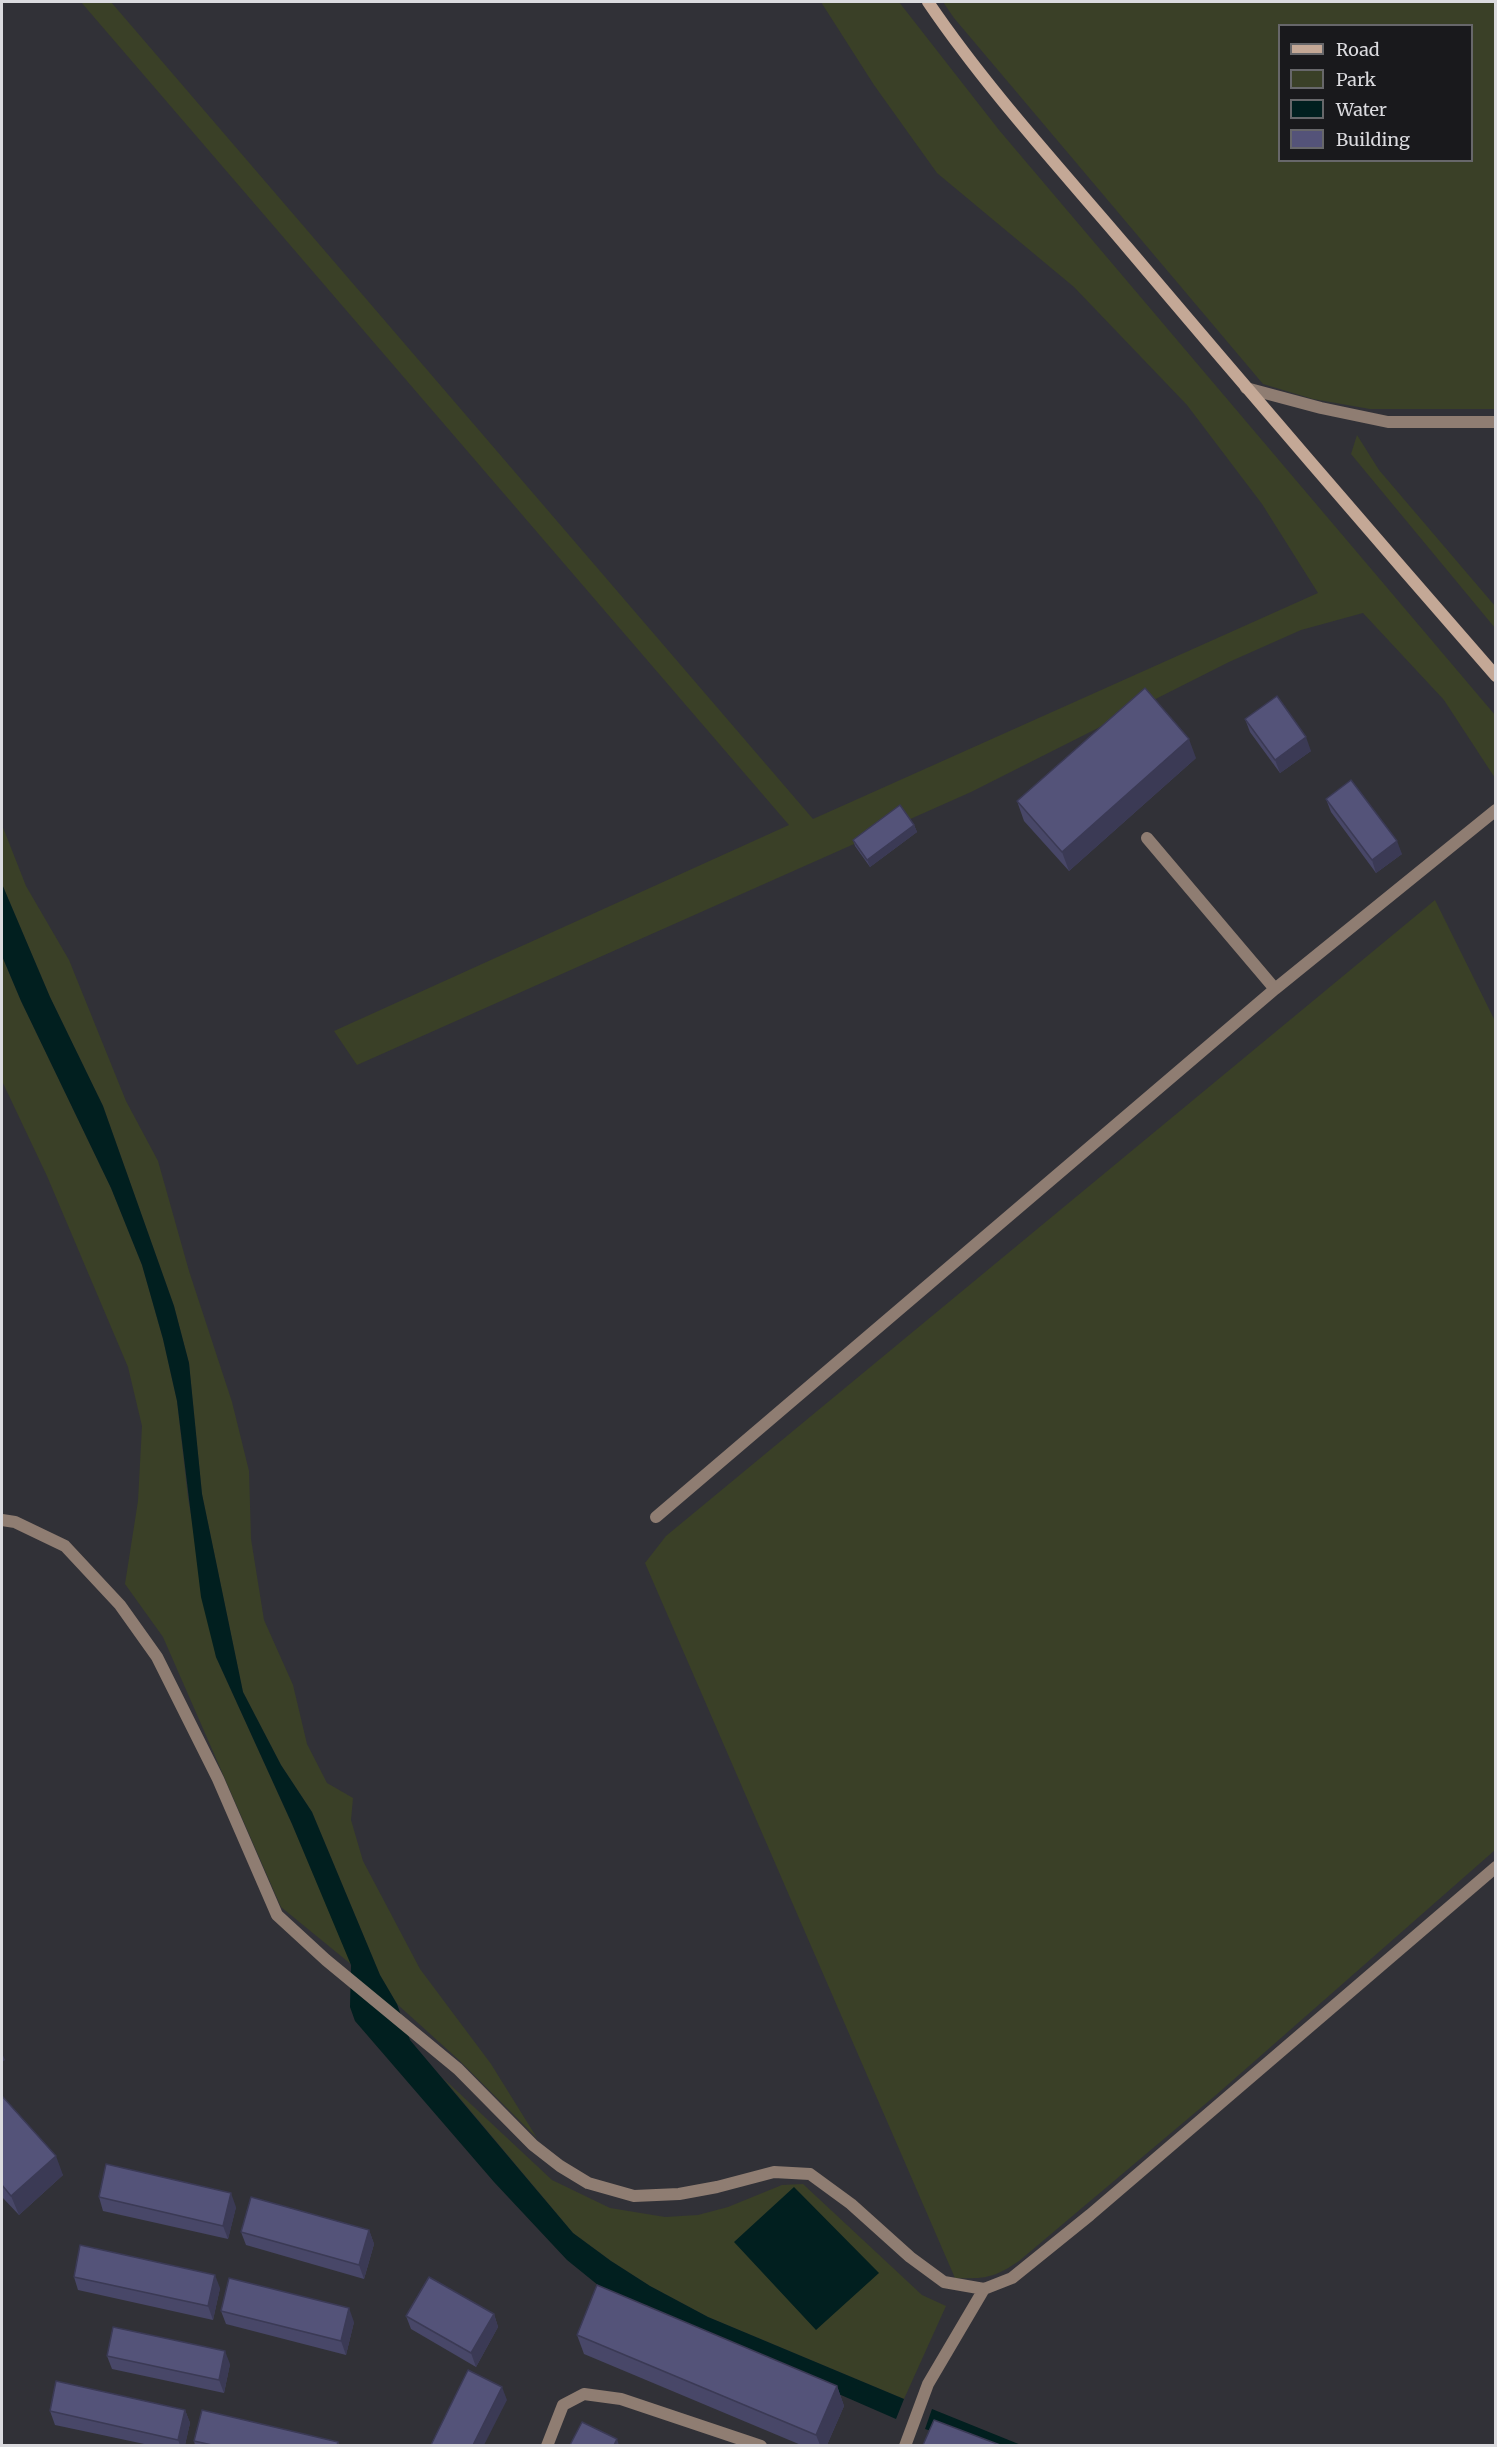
<!DOCTYPE html>
<html>
<head>
<meta charset="utf-8">
<style>
  body { margin:0 }
  #map { position:relative; width:1497px; height:2447px; overflow:hidden; background:#313137; font-family:Merriweather,serif }
  canvas { display:block }
  .frame { position:absolute; inset:0; border:3px solid #dbdbdf; pointer-events:none }
  .legend { position:absolute; left:1278px; top:24px; width:195px; height:138px; box-sizing:border-box; background:#19191c; border:2px solid #67676a; margin:0; padding:8px 10px; list-style:none; font-size:18px; color:#dbdbdf }
  .legend li { display:flex; align-items:center; gap:12px; height:30px }
  .legend b { width:30px; border:2px solid #67676a }
</style>
</head>
<body>
<div id="map">
<canvas width="1497" height="2447"></canvas>
<div class="frame"></div>
<ul class="legend">
<li><b style="height:8px;background:#c4a896"></b>Road</li>
<li><b style="height:16px;background:#3a4027"></b>Park</li>
<li><b style="height:16px;background:#011f1f"></b>Water</li>
<li><b style="height:16px;background:#545379"></b>Building</li>
</ul>
</div>
<script>
const ctx = document.querySelector('canvas').getContext('2d');
ctx.lineJoin = 'round';
function paint(path, color) { ctx.fillStyle = color; ctx.fill(path, 'evenodd'); }
function trace(path, color, width, dash) { ctx.strokeStyle = color; ctx.lineWidth = width; ctx.lineCap = dash ? 'butt' : 'round'; ctx.setLineDash(dash || []); ctx.stroke(path); }
paint(new Path2D(`
  M81 2H111L813 819 1318 593 1262 504 1187 405 1074 287 937 173 874 85 821 2H899L999 130 1495 715V778L1444 700 1363 613 1301 630 1229 662 971 792 357 1065 334 1031 789 825Z
  M943 2H1495V409H1370L1313 399 1263 384 954 18ZM1280 26H1472V160H1280Z
  M1357 435 1379 470 1495 606V628L1351 454Z
  M2 825 26 886 69 960 126 1101 158 1161 189 1271 232 1402 249 1471 251 1539 264 1620 293 1685 307 1744 327 1783 353 1798 351 1820 363 1861 420 1969 491 2064 537 2138 459 2060 397 2004 380 1975 312 1812 281 1765 243 1692 202 1494 189 1363 174 1306 103 1106 50 997 2 884Z
  M1435 900 1495 1021V1850L1216 2095 1019 2261C994 2278 985 2279 955 2278L645 1563 666 1536Z
  M2 956 21 1001 111 1188 142 1265 163 1339 177 1401 188 1498 216 1657 292 1824 352 1965 281 1907 163 1637 125 1584 138 1501 142 1426 128 1367 47 1176 2 1081Z
  M443 2078 552 2180 610 2208 665 2217 698 2215 728 2207 782 2185 803 2184 922 2295 946 2306 904 2399 708 2317 650 2286 611 2261 573 2233Z`), '#3a4027');
paint(new Path2D(`
  M2 884 50 997 103 1106 174 1306 189 1363 202 1494 243 1692 281 1765 312 1812 380 1975 397 2004 410 2040 573 2233 611 2261 650 2286 708 2317 904 2399 896 2419 609 2294 567 2260 494 2182 355 2021 350 2007 351 1965 292 1824 216 1657 201 1597 177 1401 163 1339 142 1265 111 1188 21 1001 2 956Z
  M794 2187 879 2273 816 2330 734 2242Z
  M932 2409 1021 2445H977L925 2429Z`), '#011f1f');
trace(new Path2D(`
  M1147 838 1275 989
  M656 1517 1275 989 1496 810`), '#8f7d72', 12);
trace(new Path2D(`
  M1246 388 1321 408 1388 422H1496
  M2 1520 15 1522 65 1546 120 1605 157 1657 218 1779 277 1915 326 1960 458 2069 533 2145 560 2166 588 2183 634 2196 679 2194 717 2187 774 2172 810 2174 851 2204 910 2257 944 2282 984 2289 1012 2278 1090 2215 1496 1867
  M547 2446 563 2405 584 2394 621 2399 761 2446
  M905 2446 928 2384 984 2289`), '#8f7d72', 12);
trace(new Path2D(`
  M928 2C987 89 1059 167 1127 247 1249 391 1372 534 1496 676`), '#c4a896', 12);
paint(new Path2D(`
  M1245 719 1311 751 1280 773 1250 732Z
  M1196 758 1069 871 1024 821 1017 801Z
  M1326 799 1402 854 1376 873 1331 812Z
  M914 825 917 832 870 867 855 846 853 840Z
  M2 2096 63 2175 19 2215 2 2197Z
  M99 2197 236 2207 228 2239 103 2211Z
  M369 2230 374 2244 364 2279 246 2245 241 2232Z
  M74 2277 220 2288 213 2320 78 2290Z
  M221 2311 354 2322 346 2355 226 2324Z
  M494 2314 498 2327 476 2367 411 2329 406 2316Z
  M577 2335 837 2386 844 2406 827 2445H801L584 2354Z
  M107 2356 230 2364 224 2393 112 2369Z
  M185 2410 190 2423 185 2445H149L55 2425 50 2411Z
  M194 2441 338 2442 339 2445H195Z`), '#484768');
paint(new Path2D(`
  M1306 737 1311 751 1280 773 1275 760Z
  M1189 739 1196 758 1069 871 1062 852Z
  M914 825 917 832 870 867 867 860Z
  M1397 841 1402 854 1376 873 1372 860Z
  M2 2053 5 2060 2 2062Z
  M56 2156 63 2175 19 2215 11 2196Z
  M231 2193 236 2207 228 2239 223 2226Z
  M369 2230 374 2244 364 2279 359 2265Z
  M215 2275 220 2288 213 2320 208 2306Z
  M349 2308 354 2322 346 2355 341 2341Z
  M494 2314 498 2327 476 2367 471 2353Z
  M225 2351 230 2364 224 2393 219 2380Z
  M837 2386 844 2406 827 2445H820L816 2435Z
  M502 2387 507 2400 484 2445H473Z
  M185 2410 190 2423 185 2445H180L178 2440Z
  M617 2439 619 2445H614Z`), '#3b3a55');
const building = new Path2D(`
  M1145 688 1189 739 1062 852 1017 801Z
  M1277 696 1306 737 1275 760 1245 719Z
  M1351 780 1397 841 1372 860 1326 799Z
  M900 805 914 825 867 860 853 840Z
  M2 2096 56 2156 11 2196 2 2185Z
  M106 2164 231 2193 223 2226 99 2197Z
  M251 2197 369 2230 359 2265 241 2232Z
  M80 2245 215 2275 208 2306 74 2277Z
  M429 2277 494 2314 471 2353 406 2316Z
  M229 2278 349 2308 341 2341 221 2311Z
  M597 2285 837 2386 816 2435 577 2335Z
  M113 2327 225 2351 219 2380 107 2356Z
  M468 2370 502 2387 473 2445H431Z
  M56 2381 185 2410 178 2440 50 2411Z
  M202 2410 338 2442 337 2445H212L194 2441Z
  M934 2420 1000 2445H923Z
  M582 2422 617 2439 614 2445H570Z`);
paint(building, '#545379');
trace(building, '#3b3a55', 1.5);
</script>
</body>
</html>
